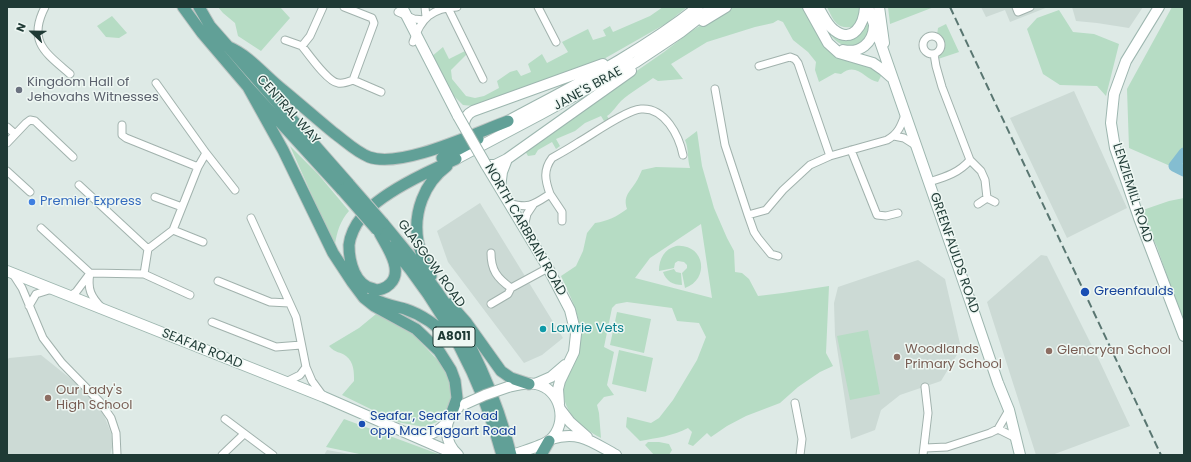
<!DOCTYPE html>
<html>
<head>
<meta charset="utf-8">
<style>
  body { margin:0 }
  #map { position:relative; width:1191px; height:462px; overflow:hidden; background:#deeae6; font-family:Poppins,sans-serif }
  canvas { display:block }
  .frame { position:absolute; inset:0; border:8px solid #1f3a35; pointer-events:none }
  .north { position:absolute; left:12px; top:12px; width:40px; height:40px; -webkit-text-stroke:3px #eef7f3; paint-order:stroke; rotate:292deg; font-size:11px; font-weight:700; line-height:16px; text-align:center; color:#1f3a35 }
  .north::after { content:''; display:block; margin:auto; width:14px; height:18px; background:#1f3a35; clip-path:polygon(50% 0,100% 100%,50% 72%,0 100%) }
</style>
</head>
<body>
<div id="map">
<canvas width="1191" height="462"></canvas>
<div class="frame"></div>
<div class="north">N</div>
</div>
<script>
const ctx = document.querySelector('canvas').getContext('2d');
ctx.lineJoin = 'round';
function paint(path, color) { ctx.fillStyle = color; ctx.fill(path, 'evenodd'); }
function trace(path, color, width, dash) { ctx.strokeStyle = color; ctx.lineWidth = width; ctx.lineCap = dash ? 'butt' : 'round'; ctx.setLineDash(dash || []); ctx.stroke(path); }
function label(font, color, halo, rows, align = 'center') {
  ctx.font = font + ' Poppins,sans-serif'; ctx.lineWidth = 3; ctx.setLineDash([]); ctx.textBaseline = 'middle'; ctx.strokeStyle = halo; ctx.fillStyle = color; for (const [text, x, y, turn = 0] of rows) {
    ctx.save(); ctx.translate(x, y); ctx.rotate((+turn || 0) * Math.PI / 180); ctx.textAlign = isNaN(turn) ? turn : align; if (halo) ctx.strokeText(text, 0, 0); ctx.fillText(text, 0, 0); ctx.restore();
  }
}
paint(new Path2D(`
  M981 7H1048L1010 22 1005 10 986 17Z
  M1072 7H1143L1129 28 1097 23 1076 21Z
  M1074 91 1127 208 1067 238 1010 118Z
  M480 203 563 338 542 355 524 363 448 262 437 231Z
  M1041 255 1047 256 1099 360 1130 426 1052 455H1036L987 302Z
  M918 260 945 279 961 348 941 381 900 395 881 410 875 430 851 439 835 335 834 303 838 287Z
  M41 355 76 383 103 413 111 433 113 444 110 455H7V360L9 358Z
  M327 450 355 455H324Z`), '#ccdad5');
paint(new Path2D(`
  M218 7H280L290 18 261 51 238 36 235 23 223 13Z
  M663 7H687L667 23 595 64 473 106 463 105 454 96 431 57 443 47 449 59 465 51 467 54 451 70 452 79 466 96 475 98 484 96 499 88 497 81 510 72 517 70 521 76 531 72 528 64 542 54 547 63 568 52 562 42 588 29 593 40 606 36 603 30 610 26 613 32 650 16Z
  M730 7H803L821 38 866 63 882 74 878 82C865 80 857 61 841 74L835 73 819 82 815 70 816 62 808 52 793 40 783 22 778 20 773 23 755 27 707 42 671 64 683 79 658 81 653 78C642 86 631 92 621 101 616 106 613 112 607 116L609 119 604 121 601 116 585 123 575 131 556 139 560 146 556 149 552 142 538 150 535 155 528 156 524 149 664 52 690 32Z
  M814 7 828 26 858 34 865 28 867 23 871 34 863 44C858 45 851 47 847 46 830 43 822 20 814 7Z
  M827 7H861L863 16 853 27C836 29 834 21 827 7Z
  M888 7H934L890 24Z
  M1172 7H1184V172L1129 148 1127 89Z
  M1059 10 1073 32 1094 34 1119 44 1106 96 1097 86 1060 85 1043 74 1027 29 1037 18Z
  M112 16 127 33 119 38 106 37 97 26Z
  M946 24 959 52 938 59C943 49 950 43 937 35L938 28Z
  M697 131 702 166 714 208 727 238 734 251 735 272 742 273 749 279 758 296 783 293 829 286 826 353 833 366 820 372 798 387 780 403 746 416 727 426 711 437 707 433 693 446 688 444 692 432 688 428C673 436 656 438 640 441L626 427 627 417 651 423 659 418 673 400 697 360 706 337 699 323 677 321 672 308 627 302 616 304 612 308 604 347 614 352 607 385 614 395 604 397 597 405 599 413 601 438C581 428 558 408 565 384 567 378 570 372 573 367 577 357 580 344 580 334 580 313 569 294 561 276L576 266 583 251 587 233 595 223C608 221 616 217 627 209 623 196 629 193 636 182 638 179 640 174 642 170L656 167 690 168C687 158 689 149 685 140ZM701 224 712 298 635 278 650 258Z
  M290 146 318 174 349 211C340 221 337 232 335 244L322 218Z
  M1184 198V325L1157 247 1140 211 1169 201Z
  M676 246C704 243 711 279 685 288L682 273 687 268V265L684 262 678 261 675 263 674 268 659 271C659 258 665 249 676 246Z
  M674 269 676 272 681 273 682 285C673 285 666 281 663 272Z
  M617 312 651 319 644 353 610 345Z
  M376 314 414 335 445 368 453 395 442 420 424 427 397 422 342 395 354 381C354 372 354 362 346 356 340 351 336 354 329 346L359 328Z
  M868 330 880 394 850 400 837 336Z
  M619 350 653 358 646 392 612 384Z
  M344 419 441 455H364L326 447Z
  M648 442H659L669 444 672 450 669 455H654L645 445Z`), '#b6dcc4');
trace(new Path2D(`
  M1184 153 1174 166 1184 171`), '#84bdd1', 11);
const street = new Path2D(`
  M45 7C27 42 46 53 70 74
  M323 7 310 36 302 46C309 55 328 82 338 83 343 84 348 82 353 80L374 23 372 18 344 7
  M425 7 426 17
  M538 7 556 42
  M1016 7 1018 12 1030 7
  M448 8 483 79
  M398 12 414 19 424 20
  M923 45a9 9 0 1 1 18 0a9 9 0 1 1-18 0Z
  M285 40 302 46
  M413 42C421 18 432 8 457 7
  M934 54 936 66 942 87 970 160 981 171 985 180 987 198 995 202
  M759 66 790 57 795 59 798 63 830 156
  M353 80 381 92
  M156 83 206 153 235 190
  M715 89 725 145 748 215 754 232 758 238 771 254 778 256
  M122 125V135L126 138 198 167
  M7 127 15 134
  M894 136 904 138 915 145
  M7 143 26 123 30 120 35 121 73 157
  M851 150 877 215 886 216 898 213
  M7 171 30 192
  M929 182C945 177 959 173 970 160
  M79 185 148 249
  M550 194 562 212V221
  M155 197 182 207
  M509 203C529 209 533 205 550 194 545 180 543 170 552 158 561 153 570 148 579 142 593 134 626 110 641 109 665 107 679 136 683 155
  M978 204 987 198
  M748 215 766 210 783 190 810 165 830 156 887 140C898 134 901 126 905 115
  M251 218 296 317 306 367 312 381 323 396
  M524 227 527 214 533 205
  M41 228 90 273 144 274 148 249 173 230 198 167 206 153
  M173 230 203 242
  M491 253C491 270 497 278 511 288L548 268
  M90 273C87 289 91 297 102 308
  M13 274 22 288 43 338 62 363 100 402 111 418 116 433 117 455
  M144 274 190 295
  M218 281 270 302 289 303
  M70 296 76 292 88 276
  M491 304 508 294 511 288
  M29 306 36 294 52 289
  M212 322 276 347 301 345
  M286 382 300 375 306 367
  M795 403 802 439 800 455
  M225 419 273 455
  M998 429 1016 438
  M925 448 947 447 990 433 998 429 1009 410
  M222 455 244 434
  M923 455 928 413 925 387`);
const secondary = new Path2D(`
  M402 7 458 116
  M808 7 828 43 839 53 873 63 883 70 891 77
  M818 7C823 15 827 25 834 30 853 45 864 24 865 7
  M868 7 966 289 998 383 1009 410 1020 455
  M879 7 884 43
  M1159 7 1126 61 1114 94 1111 123 1115 148 1139 218 1184 336
  M703 21 726 7
  M843 50C860 54 873 43 874 26
  M508 121C573 86 640 53 698 7
  M464 126C464 119 467 114 473 111L603 64
  M456 159 541 114 636 62 681 32 713 7
  M486 165 548 268 570 310 576 334 574 352 560 381 558 389 559 404
  M486 165H495L507 159 631 71
  M500 188 502 172 507 159
  M7 271 324 397 457 455
  M535 384 551 377 565 365
  M508 387C516 385 527 382 536 384 561 389 569 423 550 440 542 446 523 451 513 455
  M560 409 570 422 587 437
  M415 434C429 437 439 432 448 421
  M551 439C579 430 592 442 616 455
  M458 455C444 442 442 420 458 408`);
const primary = new Path2D(`
  M183 7 202 33 248 87 342 190
  M199 7 210 26 349 184
  M229 47C250 56 265 76 283 90 300 104 317 119 334 133 345 141 356 152 369 157 401 169 475 133 508 121
  M248 87 283 150 333 253 352 282 364 298 374 306 416 329 439 351 451 370 455 381 457 398 452 412
  M442 158 478 139
  M383 223C401 245 420 267 436 290 470 337 497 398 511 455
  M380 234C387 247 404 271 390 284 386 288 379 291 374 289 355 286 349 262 349 245 350 236 355 225 361 218 378 194 429 171 456 159
  M392 247C443 307 482 379 502 455
  M431 276C426 265 420 253 418 241 413 213 424 183 447 166
  M372 298C383 304 393 306 405 309 423 315 438 326 451 340
  M450 304 466 322 501 371 511 378 529 384
  M541 455 549 441`);
trace(street, '#a1b2ad', 9);
trace(secondary, '#9db6af', 12);
trace(primary, '#bcc4c2', 13);
trace(street, '#fff', 7);
trace(secondary, '#fff', 10);
trace(primary, '#61a097', 11);
trace(new Path2D(`
  M950 7 1161 455`), '#597671', 2, [8, 4]);
const secondaryBridge = new Path2D(`
  M458 116 486 165
  M465 404 485 395 508 387`);
const primaryBridge = new Path2D(`
  M349 184 383 223
  M342 190 377 230`);
trace(secondaryBridge, '#9db6af', 12, []);
trace(primaryBridge, '#bcc4c2', 13, []);
trace(secondaryBridge, '#fff', 10);
trace(primaryBridge, '#61a097', 11);
for (const [x, y, r, color] of [
  [19,90,4,"#6b7280"],
  [32,202,4,"#3f7fe0"],
  [1085,292,5,"#1a4fb4"],
  [543,329,4,"#0f9aa8"],
  [1049,351,4,"#8d6e63"],
  [897,357,4,"#8d6e63"],
  [48,398,4,"#8d6e63"],
  [362,424,4,"#1a4fb4"]
]) { const dot = new Path2D(); dot.arc(x, y, r, 0, 2 * Math.PI); ctx.fillStyle = color; ctx.fill(dot); trace(dot, '#eef7f3', 1.5); }
for (const [x, y, w] of [
  [454,337,42]
]) { const box = new Path2D(); box.roundRect(x - w / 2, y - 10, w, 20, 3); ctx.fillStyle = '#eef7f3'; ctx.fill(box); trace(box, '#1f3a35', 1); }
label('bold 12px', '#1f3a35', null, [
  ["A8011",454,337]
]);
label('13px', '#5b616d', '#eef7f3', [
  ["Kingdom Hall of",27,83],
  ["Jehovahs Witnesses",27,98]
], 'left');
label('13px', '#1f3a35', '#eef7f3', [
  ["JANE'S BRAE",588,89,-29],
  ["CENTRAL WAY",288,110,48],
  ["LENZIEMILL ROAD",1132,193,72],
  ["NORTH CARBRAIN ROAD",525,230,60],
  ["GREENFAULDS ROAD",954,253,71],
  ["GLASGOW ROAD",431,264,54],
  ["SEAFAR ROAD",202,349,22]
]);
label('13px', '#366cbe', '#eef7f3', [
  ["Premier Express",40,202]
], 'left');
label('13px', '#164399', '#eef7f3', [
  ["Greenfaulds",1094,292],
  ["Seafar, Seafar Road",370,417],
  ["opp MacTaggart Road",370,432]
], 'left');
label('13px', '#0d838f', '#eef7f3', [
  ["Lawrie Vets",551,329]
], 'left');
label('13px', '#785e54', '#eef7f3', [
  ["Woodlands",905,350],
  ["Primary School",905,365],
  ["Glencryan School",1057,351],
  ["Our Lady's",56,391],
  ["High School",56,406]
], 'left');
</script>
</body>
</html>
